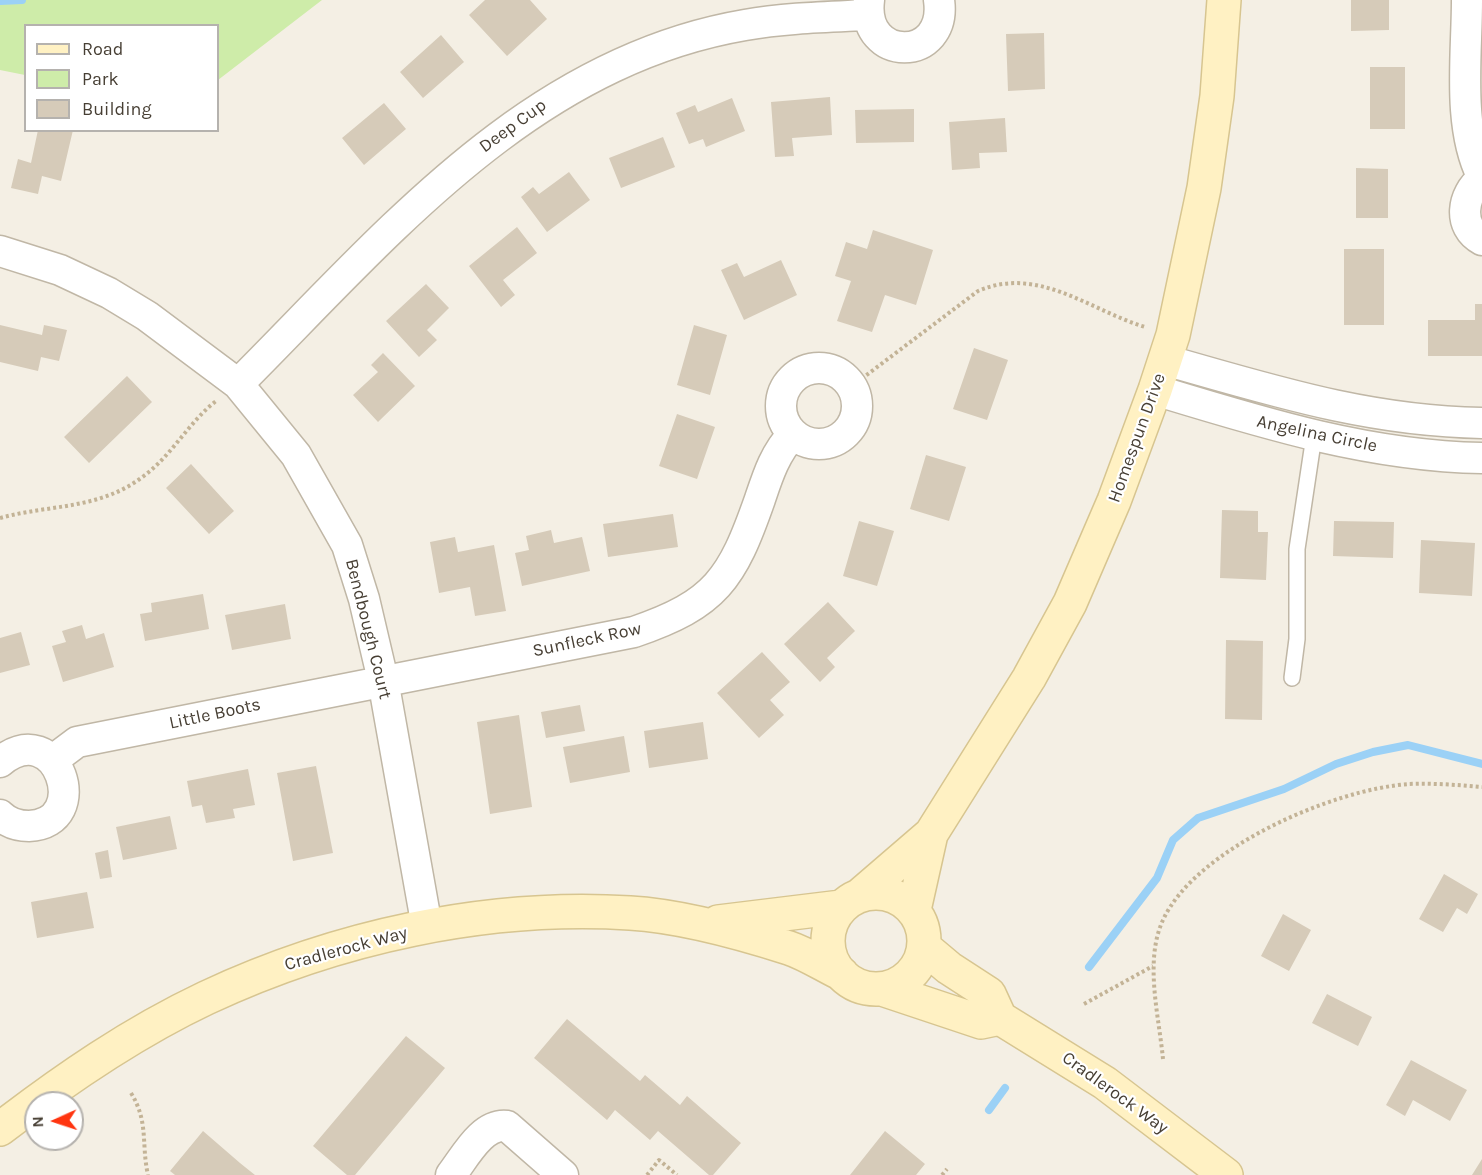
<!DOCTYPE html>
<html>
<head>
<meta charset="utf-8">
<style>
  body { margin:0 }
  #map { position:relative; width:1482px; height:1175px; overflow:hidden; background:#f4efe4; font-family:Karla,sans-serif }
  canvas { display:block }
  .legend { position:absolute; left:24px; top:24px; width:195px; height:108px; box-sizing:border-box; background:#fff; border:2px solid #b5b2ae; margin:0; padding:8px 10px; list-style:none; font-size:18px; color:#473f34 }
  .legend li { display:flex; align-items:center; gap:12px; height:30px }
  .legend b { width:30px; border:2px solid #b5b2ae }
  .north { position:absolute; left:24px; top:1091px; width:60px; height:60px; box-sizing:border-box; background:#fff; border:2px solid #b5b2ae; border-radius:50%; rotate:267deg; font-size:16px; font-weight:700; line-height:24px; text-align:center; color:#473f34 }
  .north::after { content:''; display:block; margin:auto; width:21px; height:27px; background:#ff3510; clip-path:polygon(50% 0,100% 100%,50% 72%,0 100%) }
</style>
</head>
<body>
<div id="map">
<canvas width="1482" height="1175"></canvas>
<ul class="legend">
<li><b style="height:8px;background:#fff1c3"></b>Road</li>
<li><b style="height:16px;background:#ceeca9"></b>Park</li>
<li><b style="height:16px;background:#d6cbb9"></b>Building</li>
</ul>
<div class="north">N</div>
</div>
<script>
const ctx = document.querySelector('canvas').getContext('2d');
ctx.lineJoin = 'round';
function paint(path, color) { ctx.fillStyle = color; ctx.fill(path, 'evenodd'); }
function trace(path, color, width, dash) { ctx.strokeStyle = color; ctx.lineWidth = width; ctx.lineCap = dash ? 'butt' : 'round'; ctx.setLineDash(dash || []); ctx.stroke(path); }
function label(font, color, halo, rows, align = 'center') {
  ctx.font = font + ' Karla,sans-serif'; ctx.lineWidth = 4.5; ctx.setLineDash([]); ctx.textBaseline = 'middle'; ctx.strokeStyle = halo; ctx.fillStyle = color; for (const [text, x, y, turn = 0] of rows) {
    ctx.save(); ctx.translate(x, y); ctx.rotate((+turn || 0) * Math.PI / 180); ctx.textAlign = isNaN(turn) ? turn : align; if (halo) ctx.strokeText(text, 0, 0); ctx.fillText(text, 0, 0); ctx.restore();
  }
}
paint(new Path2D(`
  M0 0H322L218 80V26H26L25 75 0 70Z`), '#ceeca9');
trace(new Path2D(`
  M0 1 22 0
  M1089 967 1157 878 1173 840 1198 818 1284 789 1336 764 1373 752 1408 745 1482 764
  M989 1110 1005 1088`), '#9bd1f6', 8);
paint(new Path2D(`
  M485 0H530L547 19 507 56 469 15Z
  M1351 0H1389V30L1351 31Z
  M1044 33 1045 89 1008 91 1006 34Z
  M441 35 464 62 423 98 400 72Z
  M1370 67H1405V129H1370Z
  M830 97 832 135 792 138 794 156 775 157 771 102Z
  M732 98 745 131 706 147 703 139 689 144 676 113 695 105 698 112Z
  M384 103 406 129 364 165 342 138Z
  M914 109V142L856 143 855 110Z
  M1005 118 1007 152 979 153 980 168 952 170 949 122Z
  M38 130H73L61 181 42 176 38 194 11 188 18 159 31 163Z
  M663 137 675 167 621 188 609 158Z
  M1356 168 1388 169V218H1356Z
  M569 172 590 200 547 232 521 197 533 187 539 194Z
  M517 227 537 253 503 280 515 295 501 307 469 266Z
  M873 230 933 250 916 305 885 295 872 332 837 321 851 281 835 276 846 242 867 249Z
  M1344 249H1384V325H1344Z
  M781 260 797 295 744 320 721 270 737 263 744 277Z
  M426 284 449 308 427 330 437 340 419 357 386 321Z
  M1475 304H1482V356H1428V320H1475Z
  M0 325 42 335 44 325 67 330 59 361 41 357 38 371 0 362Z
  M694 325 727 335 710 395 677 385Z
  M974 348 1008 360 987 420 953 409Z
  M383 353 415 386 378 422 353 395 378 372 371 365Z
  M127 376 152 402 89 463 64 437Z
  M677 414 715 427 697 479 659 466Z
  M926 455 966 467 949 521 910 509Z
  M191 464 234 511 209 534 166 488Z
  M1222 510 1258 511V532H1268L1266 580 1220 578Z
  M673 514 678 547 608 557 603 524Z
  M859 521 894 531 877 586 843 576Z
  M1334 521 1394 522 1393 558 1333 556Z
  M551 530 554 543 582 537 590 571 522 586 515 553 529 550 526 536Z
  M455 537 458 552 494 545 506 611 475 616 470 587 439 593 430 542Z
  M1421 540 1475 543 1472 596 1419 593Z
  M203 594 209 629 145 641 140 614 152 612 151 603Z
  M828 602 855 631 827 658 835 667 820 682 784 644Z
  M285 604 291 639 232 650 225 615Z
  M82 625 86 639 104 633 114 667 63 682 52 646 66 642 62 631Z
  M21 632 30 665 0 673V638Z
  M1226 640 1263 641 1262 720 1225 719Z
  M762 652 790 682 770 700 784 715 759 738 717 693Z
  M580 705 585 731 546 738 541 712Z
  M519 715 532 807 490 814 477 722Z
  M703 722 708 759 649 768 644 731Z
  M624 736 630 772 570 783 563 747Z
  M316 766 333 853 293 861 277 773Z
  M248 769 255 805 233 809 235 818 206 823 202 805 192 807 187 781Z
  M170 816 177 849 123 860 116 827Z
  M108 850 112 877 100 879 95 853Z
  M1444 874 1478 894 1467 914 1457 908 1443 932 1419 919Z
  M87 892 94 928 37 938 31 902Z
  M1283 914 1311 930 1289 971 1261 956Z
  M1327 994 1372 1017 1358 1046 1312 1023Z
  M567 1019 640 1081 645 1075 680 1105 687 1096 741 1143 713 1175H709L658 1131 650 1140 615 1110 607 1120 534 1058Z
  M406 1036 445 1068 355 1175H347L313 1146Z
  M1411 1060 1467 1090 1450 1121 1413 1100 1405 1116 1386 1105Z
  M203 1131 240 1163 255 1175H175L170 1171Z
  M885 1131 925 1164 916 1175H850Z
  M1482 1159V1175H1472Z`), '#d6cbb9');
const lane = new Path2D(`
  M1292 678 1297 639V549L1314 436`);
const street = new Path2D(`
  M869 0C861 63 948 63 939 0
  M1467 0C1467 55 1457 126 1482 176
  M1482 179C1462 194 1457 227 1482 240
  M0 251 60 270 109 293 147 316 238 384 296 455 347 545 364 599 383 680 427 927
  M1165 360C1274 391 1368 421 1482 423
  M781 406a38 38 0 1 1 76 0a38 38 0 1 1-76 0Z
  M238 384C385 237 528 62 745 25 785 18 827 17 867 15
  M1155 390C1263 423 1369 456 1482 458
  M53 760 77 742 634 632C716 604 732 579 760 499 768 475 775 453 793 434
  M0 762C58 714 94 824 29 826 17 826 8 823 0 815
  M451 1175C465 1157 482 1123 507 1126L563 1175`);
const secondary = new Path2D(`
  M828 941a48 48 0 1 1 96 0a48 48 0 1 1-96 0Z
  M859 896 931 834 1029 678 1070 603 1114 501 1155 390 1173 335 1204 188 1217 96 1224 0
  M914 910 931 834
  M718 922 841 907
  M924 947 949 968 989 994 1000 1018 1105 1083 1226 1175
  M882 989 981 1022 1000 1018
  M0 1129C65 1079 132 1033 206 998 336 937 486 904 630 913 682 916 739 932 789 948 807 954 825 966 842 974`);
trace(lane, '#c0b7a6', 18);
trace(street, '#c0b7a6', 33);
trace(secondary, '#d7c590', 36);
trace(new Path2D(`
  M852 386 978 291C1038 265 1089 310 1145 327
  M0 518C51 504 101 510 145 475 172 455 189 422 216 401
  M1084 1004 1153 966
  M1163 1059C1159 1016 1144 961 1163 920 1196 848 1334 789 1409 784 1434 783 1458 785 1482 787
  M131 1093C149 1122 141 1144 148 1175
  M647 1175 659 1160 677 1175
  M942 1175 947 1169`), '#c3b396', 4, [3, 3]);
trace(lane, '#fff', 15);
trace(street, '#fff', 30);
trace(secondary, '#fff1c3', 33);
label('18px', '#473f34', '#fff', [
  ["Deep Cup",513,126,-36],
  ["Angelina Circle",1317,434,12],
  ["Homespun Drive",1137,438,-70],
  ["Bendbough Court",368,629,76],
  ["Sunfleck Row",587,640,-12],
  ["Little Boots",215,714,-12],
  ["Cradlerock Way",346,949,-15],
  ["Cradlerock Way",1115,1093,36]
]);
</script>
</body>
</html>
